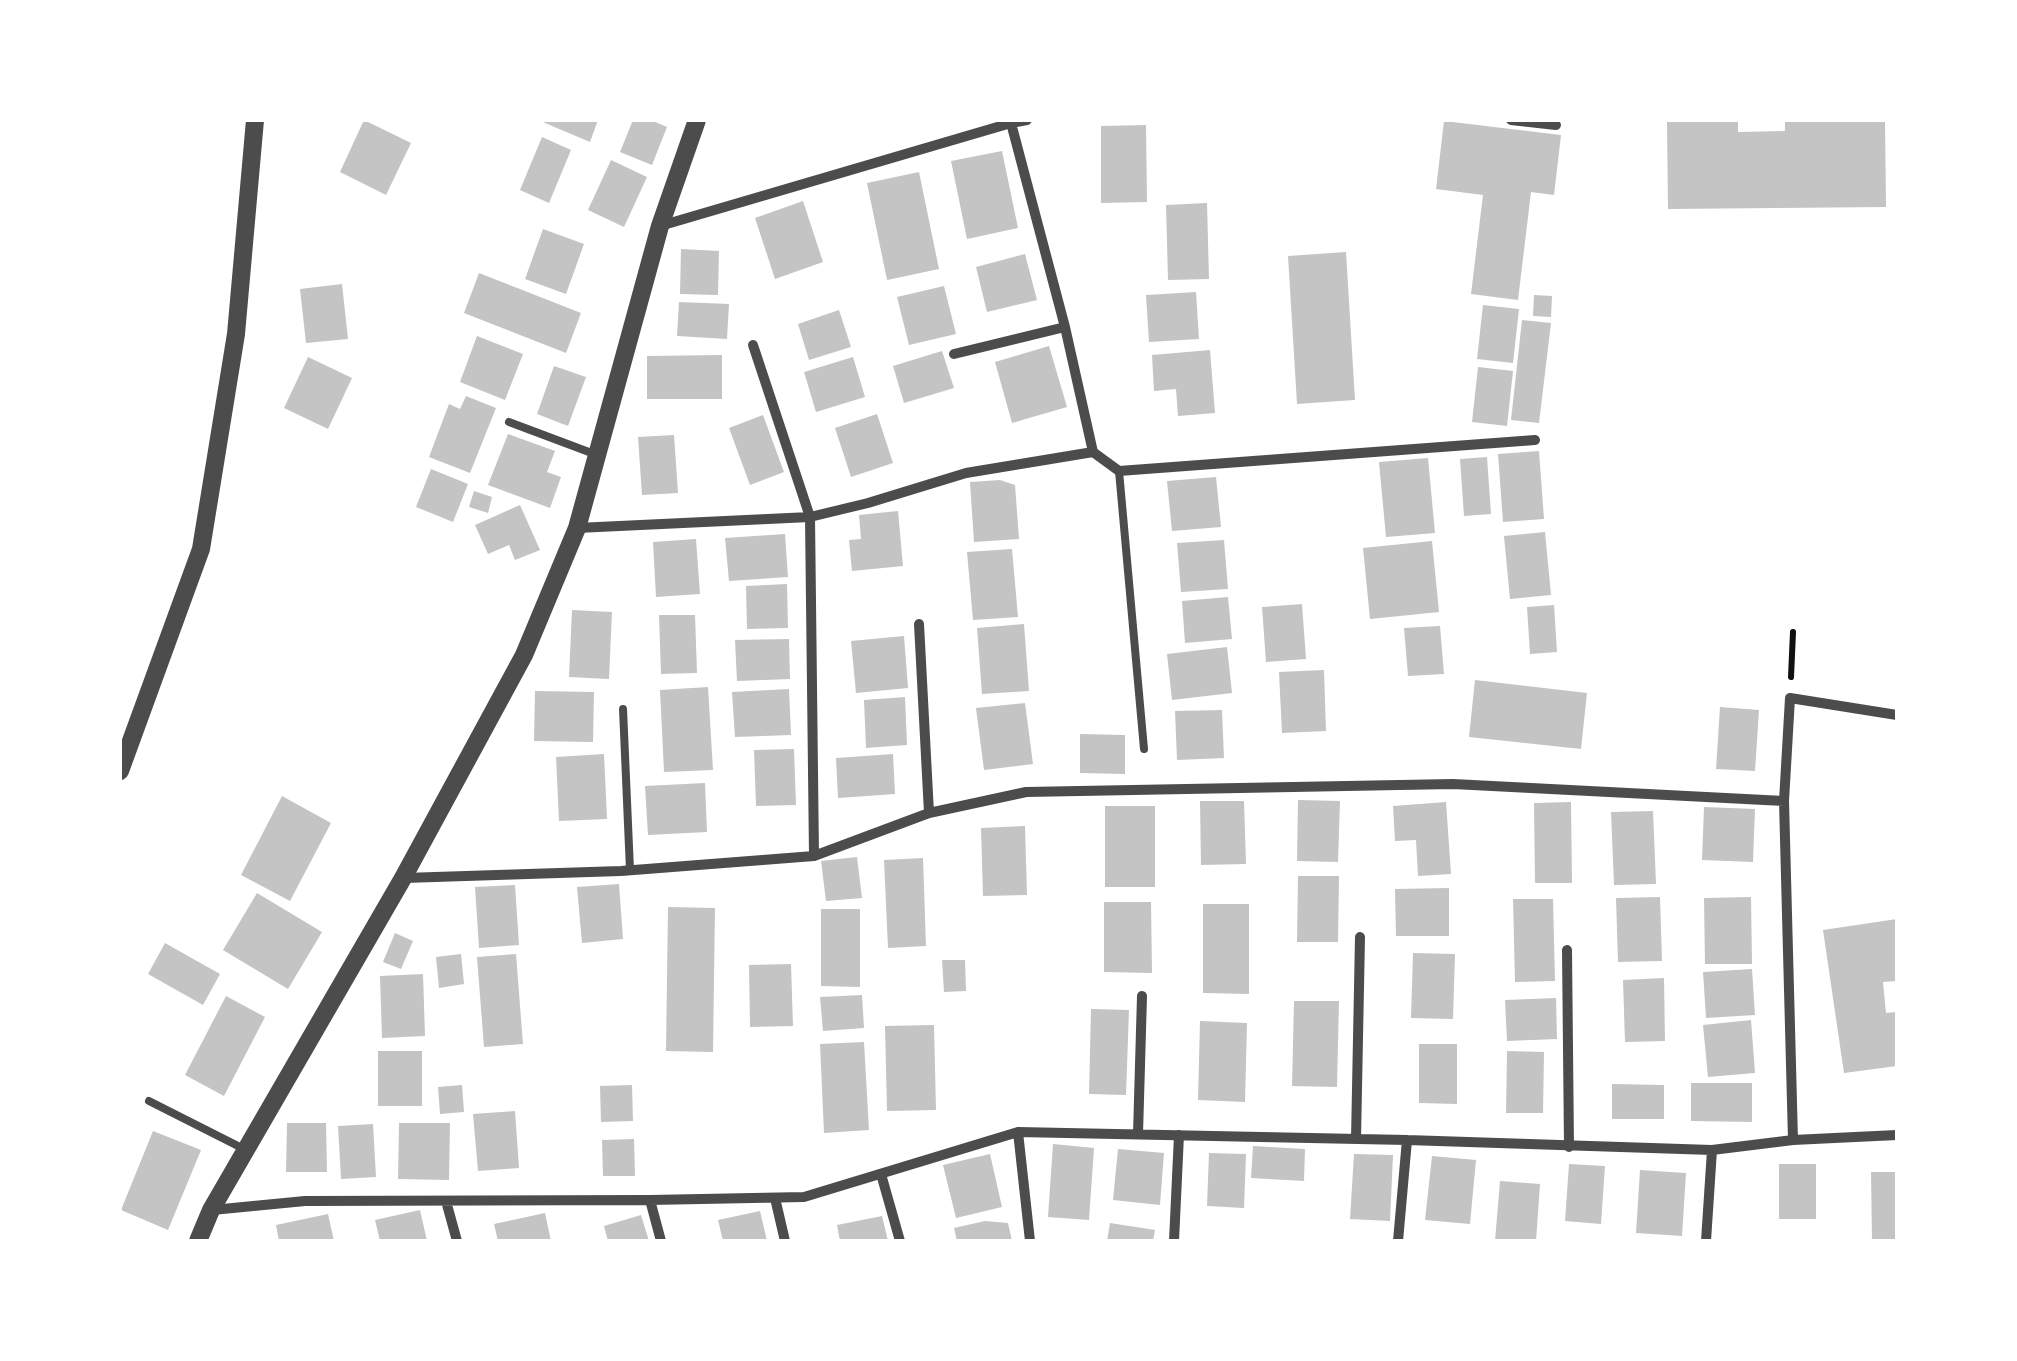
<!DOCTYPE html>
<html>
<head>
<meta charset="utf-8">
<style>
  body { margin:0 }
  #map { position:relative; width:2017px; height:1361px; overflow:hidden; background:#fff; font-family:Raleway,sans-serif }
  canvas { display:block }
  .frame { position:absolute; inset:0; border:122px solid #fff; pointer-events:none }
</style>
</head>
<body>
<div id="map">
<canvas width="2017" height="1361"></canvas>
<div class="frame"></div>
</div>
<script>
const ctx = document.querySelector('canvas').getContext('2d');
ctx.lineJoin = 'round';
function paint(path, color) { ctx.fillStyle = color; ctx.fill(path, 'evenodd'); }
function trace(path, color, width, dash) { ctx.strokeStyle = color; ctx.lineWidth = width; ctx.lineCap = dash ? 'butt' : 'round'; ctx.setLineDash(dash || []); ctx.stroke(path); }
paint(new Path2D(`
  M364 120 411 143 386 195 340 172Z
  M538 120H598L590 142Z
  M633 120H651L667 127 652 165 620 152Z
  M1667 120H1738V132L1785 131V120H1885L1886 207 1668 209Z
  M1444 121 1561 135 1554 195 1531 192 1518 300 1471 294 1483 195 1436 189Z
  M1146 125 1147 202 1101 203V126Z
  M542 137 571 150 549 203 520 190Z
  M1002 151 1018 228 967 239 951 161Z
  M611 160 647 177 624 227 588 210Z
  M919 172 939 269 887 280 867 183Z
  M803 201 823 262 775 279 755 218Z
  M1207 203 1209 279 1168 280 1166 205Z
  M543 229 584 244 566 294 525 279Z
  M681 249 719 251 718 295 680 294Z
  M1346 252 1355 400 1297 404 1288 256Z
  M1025 254 1037 300 987 312 976 267Z
  M479 273 581 313 566 353 464 313Z
  M342 284 348 339 306 343 300 289Z
  M944 286 956 334 909 345 897 297Z
  M1196 292 1199 339 1149 342 1146 295Z
  M1534 295 1552 296 1551 317 1533 316Z
  M679 302 729 304 727 339 677 336Z
  M1483 305 1519 309 1513 363 1477 359Z
  M839 310 851 347 809 360 798 324Z
  M1522 320 1551 323 1539 423 1511 420Z
  M477 336 523 354 505 400 460 382Z
  M1049 346 1067 407 1012 423 995 362Z
  M1210 350 1215 413 1178 416 1176 389 1154 391 1152 355Z
  M942 351 954 388 904 403 893 366Z
  M722 355V399H647V356Z
  M308 357 352 378 328 429 284 408Z
  M853 357 865 397 816 412 804 372Z
  M554 366 586 377 568 426 537 414Z
  M1478 367 1513 371 1507 426 1472 422Z
  M466 396 496 408 470 473 429 457 449 404 460 409Z
  M877 414 893 463 851 477 835 428Z
  M763 415 784 472 750 485 729 428Z
  M508 434 555 451 547 472 561 477 550 508 488 485Z
  M674 435 678 493 642 495 638 437Z
  M1539 451 1544 519 1503 522 1498 454Z
  M1487 457 1491 514 1464 516 1460 459Z
  M1428 458 1435 533 1386 537 1379 462Z
  M431 469 468 484 453 522 416 507Z
  M1216 477 1221 527 1172 531 1167 481Z
  M1000 480 1015 485 1019 539 974 542 970 482Z
  M474 491 492 497 488 513 469 507Z
  M520 505 540 550 515 560 509 545 488 554 475 525Z
  M898 511 903 566 852 571 849 540 861 539 859 515Z
  M1545 532 1551 595 1510 599 1504 536Z
  M785 534 788 577 729 581 725 538Z
  M696 539 700 594 656 597 653 542Z
  M1224 540 1228 589 1181 592 1177 543Z
  M1432 541 1439 612 1370 619 1363 548Z
  M1012 549 1018 617 973 620 967 552Z
  M787 584 788 628 747 629 746 586Z
  M1228 597 1232 639 1185 643 1182 601Z
  M1302 604 1306 659 1266 662 1262 607Z
  M1554 605 1557 652 1530 654 1527 607Z
  M572 610 612 612 609 679 569 677Z
  M659 615H695L697 673 661 674Z
  M1024 624 1029 691 982 694 977 628Z
  M1440 626 1444 674 1408 676 1404 628Z
  M904 636 908 688 856 693 851 641Z
  M789 639 790 679 737 681 735 640Z
  M1227 647 1232 693 1172 700 1167 654Z
  M1324 670 1326 731 1282 733 1279 672Z
  M1475 680 1587 693 1581 749 1469 737Z
  M708 687 713 770 664 772 660 690Z
  M789 689 791 735 735 737 732 692Z
  M535 691 594 692 593 742 534 741Z
  M905 697 907 745 866 748 864 700Z
  M1025 703 1033 764 984 770 976 708Z
  M1720 707 1759 710 1755 771 1716 769Z
  M1222 710 1224 758 1177 760 1175 711Z
  M1080 734 1125 735V774L1080 773Z
  M794 749 796 805 756 806 754 750Z
  M604 754 607 819 559 821 556 757Z
  M893 754 895 794 838 798 836 758Z
  M705 783 707 832 648 835 645 786Z
  M282 796 331 823 290 901 241 875Z
  M1298 800 1340 801 1338 862 1297 861Z
  M1200 801H1244L1246 864 1201 865Z
  M1446 802 1451 874 1418 876 1416 840 1395 841 1393 806Z
  M1571 802 1572 883H1535L1534 803Z
  M1105 806H1155V887H1105Z
  M1704 807 1755 809 1753 862 1702 860Z
  M1653 811 1656 884 1614 885 1611 812Z
  M1025 826 1027 895 983 896 981 828Z
  M857 857 862 898 826 901 821 861Z
  M923 858 926 946 888 948 884 860Z
  M1298 876H1339L1338 942H1297Z
  M619 884 623 939 582 943 577 887Z
  M515 885 519 945 479 948 475 887Z
  M1449 888V936H1396L1395 889Z
  M257 893 322 932 288 989 223 950Z
  M1660 897 1662 961 1618 962 1616 898Z
  M1751 897 1752 964H1705L1704 898Z
  M1513 899H1553L1555 981 1515 982Z
  M1104 902H1151L1152 973 1104 972Z
  M1203 904H1249V994L1203 993Z
  M668 907 715 908 713 1052 666 1051Z
  M821 909H860V987L821 986Z
  M1897 919V981L1883 982 1886 1013 1897 1012V1066L1844 1073 1823 930Z
  M395 933 413 941 401 969 383 962Z
  M165 943 220 974 203 1005 148 974Z
  M1413 953 1455 954 1453 1019 1411 1018Z
  M461 954 464 984 439 988 436 957Z
  M516 954 523 1044 484 1047 477 957Z
  M942 960H965L966 991 944 992Z
  M791 964 793 1026 750 1027 749 965Z
  M1752 969 1755 1015 1706 1018 1703 972Z
  M423 974 425 1036 382 1038 380 976Z
  M1664 978 1665 1041 1625 1042 1623 980Z
  M862 995 864 1028 823 1031 820 997Z
  M226 996 265 1017 224 1096 185 1075Z
  M1556 998 1557 1039 1507 1041 1505 1000Z
  M1294 1001H1339L1337 1087 1292 1086Z
  M1091 1009 1129 1010 1126 1095 1089 1094Z
  M1751 1020 1755 1073 1708 1077 1703 1025Z
  M1200 1021 1247 1023 1245 1102 1198 1100Z
  M934 1025 936 1110 887 1111 885 1026Z
  M864 1042 869 1130 824 1133 820 1044Z
  M1419 1044H1457V1104L1419 1103Z
  M378 1051H422V1106H378Z
  M1507 1051 1544 1052 1543 1113H1506Z
  M1691 1083H1752V1122L1691 1121Z
  M1612 1084 1664 1085V1119H1612Z
  M462 1085 464 1112 440 1114 438 1087Z
  M632 1085 633 1121 601 1122 600 1086Z
  M515 1111 519 1168 478 1171 473 1114Z
  M287 1123H326L327 1172H286Z
  M399 1123H450L449 1180 398 1179Z
  M373 1124 376 1177 341 1179 338 1126Z
  M153 1131 201 1150 168 1230 121 1210Z
  M634 1139 635 1176H603L602 1140Z
  M1053 1144 1094 1148 1089 1220 1048 1217Z
  M1253 1146 1305 1149 1304 1181 1251 1178Z
  M1118 1149 1164 1153 1160 1205 1113 1200Z
  M1209 1153 1246 1154 1244 1208 1207 1206Z
  M990 1154 1002 1207 956 1218 943 1165Z
  M1354 1154 1393 1155 1390 1221 1350 1219Z
  M1432 1156 1476 1160 1470 1224 1425 1220Z
  M1569 1164 1605 1166 1601 1224 1565 1221Z
  M1779 1164H1816V1219H1779Z
  M1640 1170 1686 1173 1682 1236 1636 1233Z
  M1871 1172H1897V1241H1872Z
  M1500 1181 1540 1184 1536 1241H1495Z
  M420 1210 427 1241H380L375 1220Z
  M760 1211 767 1241H723L718 1220Z
  M545 1213 551 1241H498L494 1224Z
  M328 1214 334 1241H279L276 1225Z
  M641 1215 649 1241H608L604 1226Z
  M882 1216 888 1241H840L837 1225Z
  M985 1221 1008 1223 1012 1241H957L954 1228Z
  M1110 1223 1155 1230 1153 1241H1107Z`), '#c4c4c4');
trace(new Path2D(`
  M1791 677 1793 632`), '#111', 6);
trace(new Path2D(`
  M509 422 597 455
  M1119 471 1144 749
  M623 709 630 870
  M149 1101 244 1149`), '#4c4c4c', 8);
trace(new Path2D(`
  M1511 120 1556 125
  M1011 123 1065 327 1093 452
  M660 226 1011 123 1027 120
  M753 345 810 517 814 856
  M954 354 1065 327
  M577 528 810 517 868 503 966 473 1093 452 1119 471 1535 440
  M919 624 929 813
  M404 878 621 871 814 856 929 813 1026 792 1453 784 1784 801
  M1567 950 1569 1147
  M1018 1132 1030 1241
  M1138 1134 1142 996
  M1356 1139 1360 937
  M1793 1140 1784 801 1790 698 1897 715
  M881 1174 900 1241
  M775 1198 785 1241
  M650 1200 661 1241
  M446 1201 457 1241
  M212 1210 305 1201 650 1200 804 1197 1018 1132 1407 1140 1712 1150 1793 1140 1897 1135
  M1174 1241 1179 1135
  M1398 1241 1407 1140
  M1706 1241 1712 1150`), '#4c4c4c', 10);
trace(new Path2D(`
  M120 771 201 549 236 334 255 120
  M198 1241 211 1210 403 878 524 655 577 528 660 226 697 120`), '#4c4c4c', 18);
</script>
</body>
</html>
